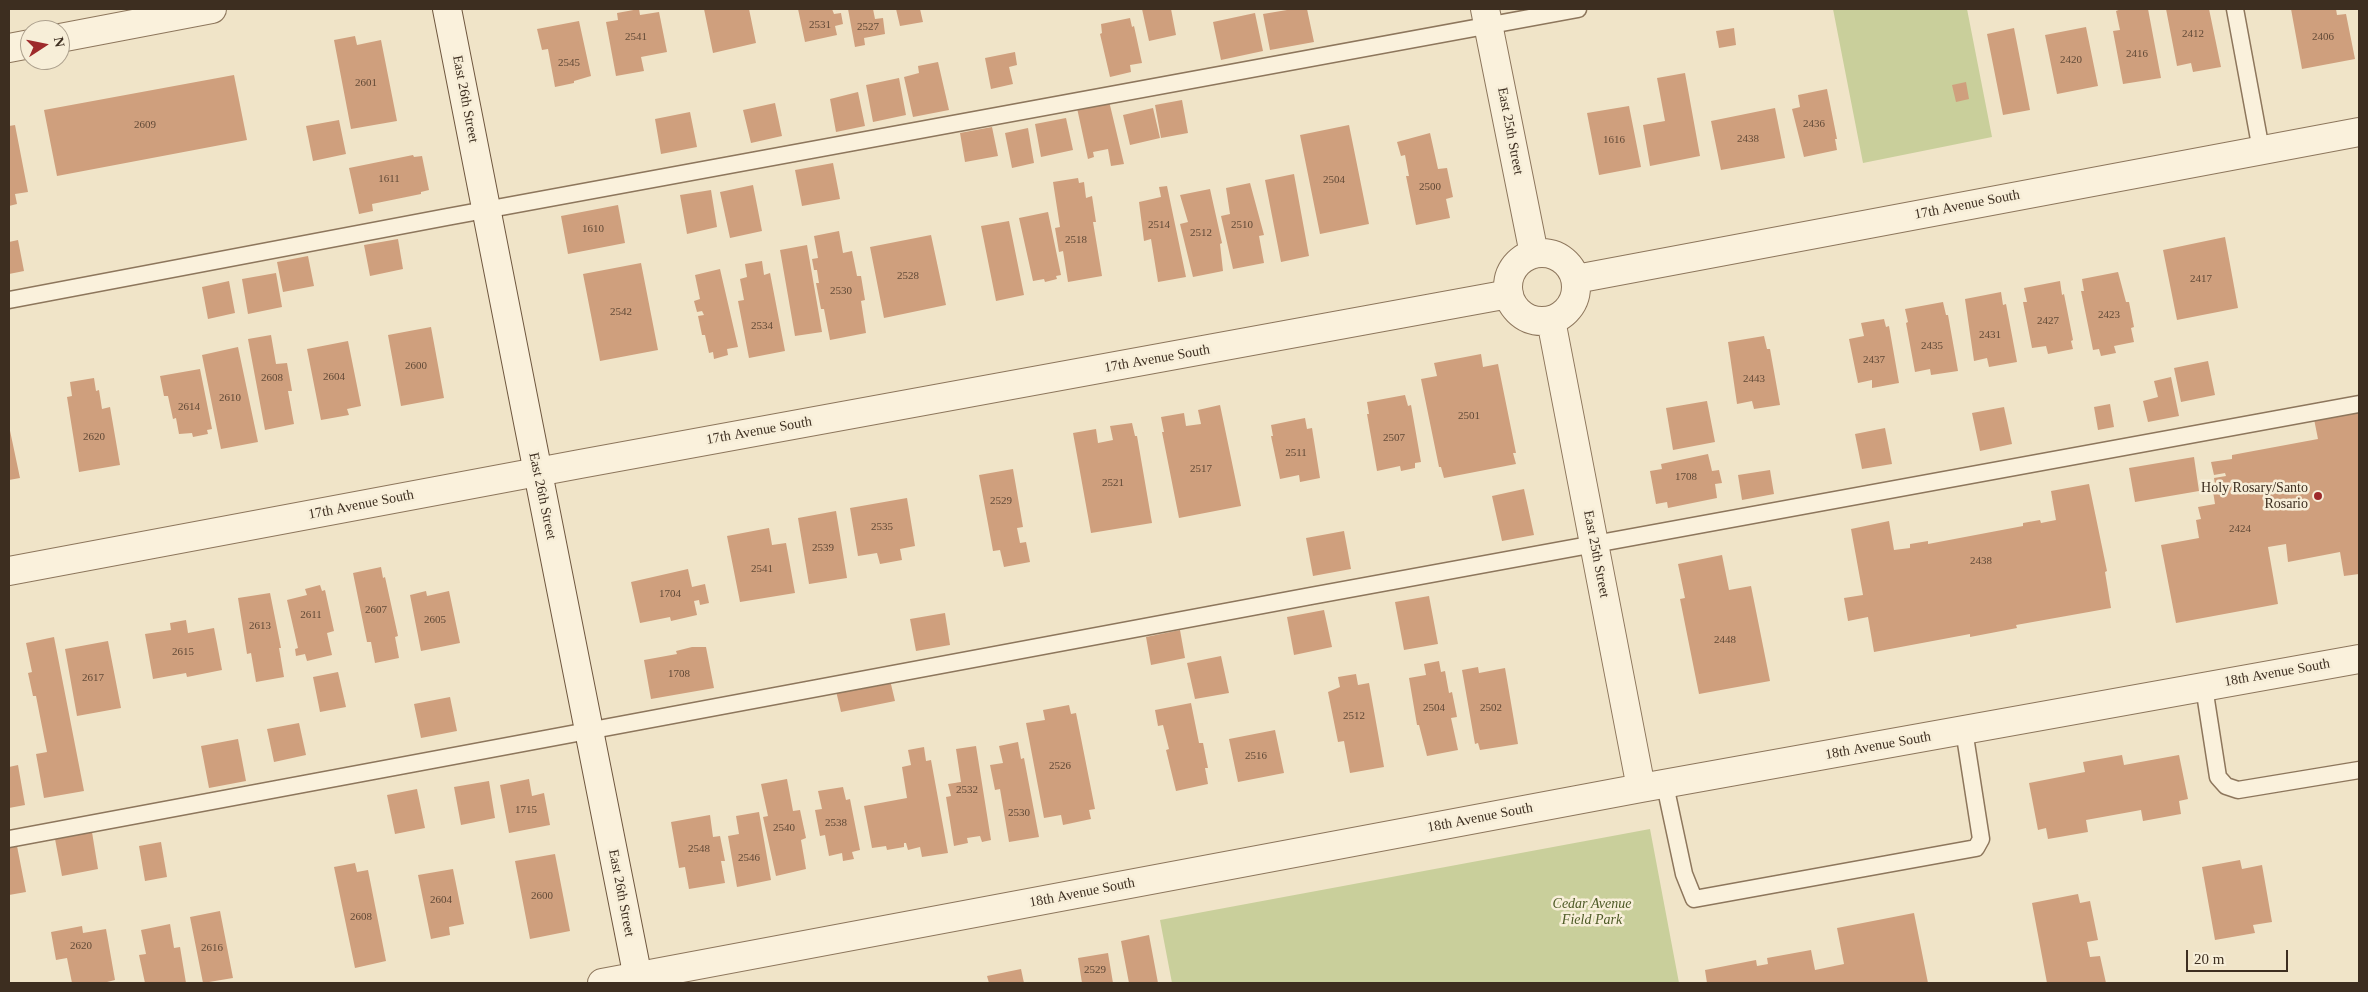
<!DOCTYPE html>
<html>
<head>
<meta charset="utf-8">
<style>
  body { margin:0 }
  #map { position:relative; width:2368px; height:992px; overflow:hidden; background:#f0e4c8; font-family:"Times New Roman",serif }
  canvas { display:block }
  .frame { position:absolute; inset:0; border:10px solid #3d2e20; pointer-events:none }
  .north { position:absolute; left:20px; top:20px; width:50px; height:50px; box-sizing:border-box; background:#f7eed8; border:1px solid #ada18e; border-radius:50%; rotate:79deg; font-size:14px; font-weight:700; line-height:20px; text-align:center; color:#3d2e20 }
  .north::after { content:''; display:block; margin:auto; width:18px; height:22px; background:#9e2a2b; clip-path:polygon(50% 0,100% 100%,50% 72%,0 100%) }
  .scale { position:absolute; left:2186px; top:950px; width:102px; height:22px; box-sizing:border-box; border:2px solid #3d2e20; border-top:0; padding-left:6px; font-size:15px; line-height:18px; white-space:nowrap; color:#3d2e20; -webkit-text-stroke:4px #f7eed8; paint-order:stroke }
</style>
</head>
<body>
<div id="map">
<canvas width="2368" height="992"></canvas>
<div class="frame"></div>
<div class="north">N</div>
<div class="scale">20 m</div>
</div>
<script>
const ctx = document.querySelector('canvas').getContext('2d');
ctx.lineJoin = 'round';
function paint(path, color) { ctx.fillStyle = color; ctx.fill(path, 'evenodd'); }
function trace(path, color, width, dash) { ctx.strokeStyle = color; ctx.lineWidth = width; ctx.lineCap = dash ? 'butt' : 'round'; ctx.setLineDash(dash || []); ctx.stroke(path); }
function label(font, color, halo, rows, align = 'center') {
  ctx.font = font + ' "Times New Roman",serif'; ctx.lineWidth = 5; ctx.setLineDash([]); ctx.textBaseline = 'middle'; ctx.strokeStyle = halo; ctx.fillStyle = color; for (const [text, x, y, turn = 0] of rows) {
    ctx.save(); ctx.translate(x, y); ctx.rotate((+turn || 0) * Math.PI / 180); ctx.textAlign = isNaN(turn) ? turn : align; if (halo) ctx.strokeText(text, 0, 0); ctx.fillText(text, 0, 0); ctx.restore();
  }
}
paint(new Path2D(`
  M1833 9H1967L1992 137 1863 163Z
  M1650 829 1679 983H1172L1160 920Z`), '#c9cf9b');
paint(new Path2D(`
  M639 9 640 15 659 12 667 52 641 57 644 71 616 76 606 22 618 20 617 13Z
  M704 9H749L756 43 713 53Z
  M798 9H832L834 14 841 13 843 24 835 26 837 35 805 42Z
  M848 9H873L875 19 883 18 885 34 864 38 865 45 855 47Z
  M896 9H920L923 22 900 26Z
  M1142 9H1171L1176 35 1149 41Z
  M1293 9H1307L1314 42 1270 50 1263 14Z
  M2121 9H2148L2161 78 2123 84 2113 31 2120 30 2116 11Z
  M2166 9H2209L2221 67 2193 72 2191 63 2177 66Z
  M2291 9H2336L2337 15 2346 14 2355 59 2302 69Z
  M1255 13 1263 51 1221 60 1213 22Z
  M1130 18 1132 27 1134 26 1142 63 1130 65 1131 72 1110 77 1100 34 1102 33 1101 24Z
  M579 21 591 76 574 81V83L555 87 548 49 542 50 537 29Z
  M2086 27 2098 86 2057 94 2045 35Z
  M1734 28 1736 45 1719 48 1716 31Z
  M2014 28 2030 110 2003 115 1987 34Z
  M355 36 357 45 381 40 397 121 351 129 334 40Z
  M1015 52 1017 65 1009 67 1013 84 991 89 985 58Z
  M938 62 949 110 913 117 904 77 919 73 918 66Z
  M1685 73 1700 156 1650 166 1643 125 1665 121 1657 78Z
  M234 75 247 140 57 176 44 110Z
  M899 78 906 115 873 122 866 85Z
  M1966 82 1969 99 1956 102 1952 85Z
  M1827 89 1837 139H1835L1837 150 1804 157 1792 109 1800 107 1798 95Z
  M858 92 865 126 836 132 830 99Z
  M1182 100 1188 133 1161 138 1155 105Z
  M1109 101 1124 164 1111 166 1108 149 1093 152 1094 157 1088 159 1077 108Z
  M775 103 782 136 751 143 743 110Z
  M1629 106 1641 167 1599 175 1587 113Z
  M1153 108 1160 138 1130 145 1123 115Z
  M1775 108 1785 158 1721 170 1711 121Z
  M690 112 697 147 661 154 655 119Z
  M1066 118 1073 150 1041 157 1035 124Z
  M339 120 346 154 313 161 306 126Z
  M15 125 28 192 15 194 17 204 9 206V126Z
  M1349 125 1369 224 1320 234 1300 135Z
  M992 127 998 156 965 162 960 133Z
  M1028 128 1034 163 1012 168 1005 133Z
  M1430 133 1438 169 1447 168 1453 197 1446 199 1450 218 1416 225 1406 176H1409L1405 155 1401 156 1397 142Z
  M413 155 414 157 422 156 429 190 421 192V194L372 204 373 211 359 214 349 168Z
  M833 163 840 199 802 206 795 170Z
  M1294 174 1309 256 1281 262 1265 180Z
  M1078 178 1079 183 1084 182 1086 198 1092 196 1096 222H1093L1102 276 1068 282 1063 251 1059 252 1055 228 1060 227 1053 182Z
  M1250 183 1264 235 1259 236 1264 263 1233 269 1221 216 1230 214 1226 188Z
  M753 185 762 231 730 238 720 192Z
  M1167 186 1186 277 1158 282 1151 239 1144 241 1139 202 1161 197 1159 187Z
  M1210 189 1222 243 1220 244 1223 271 1193 277 1180 224 1188 222 1180 195Z
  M711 190 717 227 687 234 680 195Z
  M618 205 625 243 568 254 561 216Z
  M1048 212 1061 275 1056 276 1057 279 1045 282 1044 279 1033 281 1019 218Z
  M1009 221 1024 295 996 301 981 226Z
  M839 231 843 253 852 251 857 276H861L865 300 861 301 866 333 830 340 824 309H821L816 283H819L817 270H814L812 259 818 258 814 236Z
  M931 235 946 305 884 318 870 247Z
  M2225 237 2238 308 2177 320 2163 250Z
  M398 239 403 269 370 276 364 245Z
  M18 240 24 271 9 274V242Z
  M807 245 822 332 795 336 780 250Z
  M308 256 314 286 283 292 277 262Z
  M762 261 764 275 770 273 785 351 749 358 738 301 744 300 740 279 747 277 745 264Z
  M641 263 658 350 600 361 583 274Z
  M720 269 738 347 727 349 728 355 714 359 713 352 709 353 705 335H702L698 316 704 315 702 311 697 312 694 301 700 299 695 275Z
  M2118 272 2126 302H2129L2134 327 2131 328 2134 342 2114 346 2116 353 2101 356 2099 349 2093 350 2081 291H2084L2082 279Z
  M276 273 282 307 248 314 242 279Z
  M229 281 235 313 208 319 202 287Z
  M2060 281 2062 295 2064 294 2073 340 2071 341 2073 349 2048 354 2046 346 2032 348 2023 302H2027L2024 288Z
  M2001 292 2003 305 2006 304 2017 362 1989 367 1987 358 1974 361 1965 299Z
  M1943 302 1946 315H1948L1958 371 1931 375 1930 369 1915 372 1906 323 1908 322 1905 309Z
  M1884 319 1886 327 1889 326 1899 383 1872 388V380L1858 383 1849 339 1864 336 1861 323Z
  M431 327 444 398 401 406 388 335Z
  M271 335 276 364 287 363 292 391H288L294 424 265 430 248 339Z
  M1764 336 1767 349H1770L1780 405 1754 409 1752 401 1737 404 1728 342Z
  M348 341 361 406 347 409 349 415 321 420 307 349Z
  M238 347 258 442 221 449 202 355Z
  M1481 354 1483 367 1498 364 1516 453H1513L1516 464 1444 478 1441 467H1439L1421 379 1437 376 1434 363Z
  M2208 361 2215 395 2181 402 2174 368Z
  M200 369 212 429 207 430 208 434 193 437 192 433 179 434 176 418 173 419 168 396H164L160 376Z
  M2171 377 2179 416 2148 422 2143 401 2158 397 2154 381Z
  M94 378 96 391 99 390 102 409 110 407 120 465 79 472 67 397 72 396 70 382Z
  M1405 395 1408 406 1411 405 1421 462 1415 463V468L1401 471 1400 466 1377 471 1367 414H1369L1367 402Z
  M1707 401 1715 442 1673 450 1666 408Z
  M2110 404 2114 427 2098 430 2094 407Z
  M1220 405 1241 506 1179 518 1162 432H1164L1161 417 1184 413 1186 426 1201 424 1198 410Z
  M2359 405V574L2344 576 2340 552 2288 562 2286 544 2268 547 2278 604 2176 623 2161 545 2199 538 2196 520 2201 519 2198 507 2215 504 2212 485H2215L2214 478 2226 476 2225 473 2214 475 2211 462 2232 459V455L2318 439 2313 414Z
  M2004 407 2012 444 1980 451 1972 413Z
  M1305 418 1307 429 1312 428 1320 478 1300 482 1299 475 1280 479 1271 436H1273L1271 425Z
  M1132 423 1135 436H1137L1152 523 1091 533 1073 433 1096 429 1098 443 1113 440 1110 426Z
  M9 426 20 478 9 480Z
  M1885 428 1892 464 1862 469 1855 434Z
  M1708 454 1712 471 1719 470 1722 483 1715 484 1717 498 1668 508 1667 502 1656 504 1650 471 1662 469 1661 464Z
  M2194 457 2199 491 2135 502 2129 468Z
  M1013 469 1023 527 1017 528 1020 543 1026 542 1030 562 1004 567 1000 550 993 551 979 475Z
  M1770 470 1774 494 1742 500 1738 475Z
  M2089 484 2107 571 2105 572 2111 608 2016 625 2017 628 1970 637V634L1874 652 1868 617 1848 621 1844 598 1863 595 1851 529 1889 521 1894 550 1910 548V544L1928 541V544L2023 526V523L2040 520 2041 523 2056 520 2051 491Z
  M1524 489 1534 535 1502 541 1492 496Z
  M907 498 915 546 900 549 902 560 880 564 877 553 858 556 850 508Z
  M836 511 847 578 809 584 798 518Z
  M769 528 772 545 786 543 795 593 740 602 727 536Z
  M1344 531 1351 569 1313 576 1306 538Z
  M1722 555 1729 590 1751 586 1770 681 1699 694 1680 599 1685 598 1678 564Z
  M381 567 383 578 385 577 398 636 395 637 399 658 375 663 371 642H367L353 573Z
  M688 569 692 587 705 584 709 603 700 605 699 600 694 601 697 615 671 621 670 617 640 623 631 582Z
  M320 585 322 591 325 590 334 631 327 633 332 655 307 661 305 654 296 656 295 649 298 648 287 600 307 595 305 589Z
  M426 591 427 596 449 591 460 643 421 651 410 595Z
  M270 593 281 648H279L284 677 256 682 251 653 247 654 238 598Z
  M1429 596 1438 644 1404 650 1395 602Z
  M1324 610 1332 647 1294 655 1287 617Z
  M945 613 950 645 916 651 910 619Z
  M186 620 188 633 214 628 222 670 187 677 186 673 153 679 145 634 171 630 170 623Z
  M1180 630 1185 658 1151 665 1146 637Z
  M54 637 84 791 44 798 36 754 47 752 36 696H33L28 673 32 672 26 643Z
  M108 641 121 708 77 716 65 649Z
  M692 647H706L714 688 651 699 644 660 677 654 676 651Z
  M1221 656 1229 693 1195 699 1187 663Z
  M1439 661 1441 672 1445 671 1449 693 1452 692 1457 717 1451 718 1458 750 1427 756 1419 725H1417L1409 678 1426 675 1424 664Z
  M1478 667 1479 673 1505 668 1518 744 1480 750 1478 743 1475 744 1462 670Z
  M338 672 346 707 320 712 313 677Z
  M1356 674 1358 685 1369 683 1384 767 1350 773 1344 741 1338 742 1328 692 1340 687 1338 677Z
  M890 680 895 701 841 712 836 691Z
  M450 697 457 731 421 738 414 704Z
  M1191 703 1199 743H1203L1208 768H1205L1208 784 1176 791 1166 750 1169 749 1163 725 1158 726 1155 710Z
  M1069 705 1071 714 1076 713 1095 809 1089 810 1091 819 1063 825 1061 815 1044 818 1026 723 1045 720 1043 710Z
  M299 723 306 755 274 762 267 729Z
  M1275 730 1284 773 1238 782 1229 739Z
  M238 739 246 781 209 788 201 746Z
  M1018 742 1021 759 1024 758 1039 837 1009 842 1000 789 995 790 990 765 1003 763 999 746Z
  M976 746 991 840 982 842 980 836 967 838 968 843 954 846 946 797 951 796 948 784 961 782 956 749Z
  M924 747 926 761 931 760 948 853 922 857 920 847 908 850 906 843H904V847L887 850 886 846 872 848 864 806 907 798 902 767 911 765 908 750Z
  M2122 755 2124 765 2179 755 2188 799 2179 801 2181 814 2143 821 2141 810 2086 820 2088 832 2048 839 2046 828 2038 830 2029 783 2085 772 2083 762Z
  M18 765 25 805 9 808V767Z
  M529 779 532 796 544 793 550 825 509 833 500 785Z
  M787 779 793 811 800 810 806 838 801 840 806 869 776 876 763 817 768 816 761 784Z
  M489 781 495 818 461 825 454 787Z
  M843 787 846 800 850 799 860 850 852 852 854 859 843 861 842 853 829 856 825 835 820 836 815 810 822 809 818 791Z
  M417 789 425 828 395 834 387 795Z
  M759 812 771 880 737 887 728 836 739 834 736 816Z
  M710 815 713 837 720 836 725 861H721L725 883 689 889 685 867 679 868 671 822Z
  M92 832 98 869 62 876 55 839Z
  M161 842 167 877 145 881 139 846Z
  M17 846 26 892 9 895V848Z
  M555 854 570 931 530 939 515 861Z
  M2240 860 2242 869 2262 865 2272 922 2253 925 2255 933 2215 940 2202 867Z
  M355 863 357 872 368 870 386 961 355 968 334 867Z
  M453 869 464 924 449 927 450 935 431 939 418 875Z
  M2078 894 2080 903 2090 901 2098 940 2087 942 2090 957 2100 956 2106 983H2047L2032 903Z
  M220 911 233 978 203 983 190 917Z
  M1914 913 1928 983H1707L1705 970 1756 960 1757 966 1768 964 1767 958 1811 950 1815 970 1844 964 1837 928Z
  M170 924 174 948 180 947 186 983H145L139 955 146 954 141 930Z
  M82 926 83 933 106 929 115 980 103 983H72L67 958 56 960 51 932Z
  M1149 935 1158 983H1129L1121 941Z
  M1108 953 1113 983H1082L1078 958Z
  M1021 969 1024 983H989L987 976Z`), '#cf9f7d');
const lane = new Path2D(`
  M2235 9 2261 150
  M9 300 447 217 1578 9
  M2204 687 2218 777 2226 786 2238 790 2359 770
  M1665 785 1684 874 1694 899 1976 848 1981 839 1964 730
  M9 839C792 693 1575 545 2359 404`);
const street = new Path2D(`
  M1485 9 1534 254
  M60 38 212 9
  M9 48 30 44
  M1508 287a34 34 0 1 1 68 0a34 34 0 1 1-68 0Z
  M1576 279 2359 132
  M1551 320 1641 788
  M9 571 580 464 1509 294
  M602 983 1641 788 2359 659`);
const secondary = new Path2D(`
  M447 9C510 334 575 658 639 983`);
trace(lane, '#8d765c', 19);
trace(street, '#8d765c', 30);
trace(secondary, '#6f573f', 30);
trace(lane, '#faf1dc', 16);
trace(street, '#faf1dc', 28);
trace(secondary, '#faf1dc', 28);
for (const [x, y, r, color] of [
  [2318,496,5,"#9e2a2b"]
]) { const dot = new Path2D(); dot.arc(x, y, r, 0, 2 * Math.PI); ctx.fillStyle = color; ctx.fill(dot); trace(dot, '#f7eed8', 2); }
label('11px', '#624a37', null, [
  ["2531",820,25],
  ["2527",868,27],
  ["2412",2193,34],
  ["2541",636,37],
  ["2406",2323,37],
  ["2416",2137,54],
  ["2420",2071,60],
  ["2545",569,63],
  ["2601",366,83],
  ["2436",1814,124],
  ["2609",145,125],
  ["2438",1748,139],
  ["1616",1614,140],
  ["1611",389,179],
  ["2504",1334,180],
  ["2500",1430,187],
  ["2514",1159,225],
  ["2510",1242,225],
  ["1610",593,229],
  ["2512",1201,233],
  ["2518",1076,240],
  ["2528",908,276],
  ["2417",2201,279],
  ["2530",841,291],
  ["2542",621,312],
  ["2423",2109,315],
  ["2427",2048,321],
  ["2534",762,326],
  ["2431",1990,335],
  ["2435",1932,346],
  ["2437",1874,360],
  ["2600",416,366],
  ["2604",334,377],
  ["2608",272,378],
  ["2443",1754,379],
  ["2610",230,398],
  ["2614",189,407],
  ["2501",1469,416],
  ["2620",94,437],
  ["2507",1394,438],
  ["2511",1296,453],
  ["2517",1201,469],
  ["1708",1686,477],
  ["2521",1113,483],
  ["2529",1001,501],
  ["2535",882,527],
  ["2424",2240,529],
  ["2539",823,548],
  ["2438",1981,561],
  ["2541",762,569],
  ["1704",670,594],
  ["2607",376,610],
  ["2611",311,615],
  ["2605",435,620],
  ["2613",260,626],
  ["2448",1725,640],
  ["2615",183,652],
  ["1708",679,674],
  ["2617",93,678],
  ["2504",1434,708],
  ["2502",1491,708],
  ["2512",1354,716],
  ["2516",1256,756],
  ["2526",1060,766],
  ["2532",967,790],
  ["1715",526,810],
  ["2530",1019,813],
  ["2538",836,823],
  ["2540",784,828],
  ["2548",699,849],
  ["2546",749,858],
  ["2600",542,896],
  ["2604",441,900],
  ["2608",361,917],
  ["2620",81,946],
  ["2616",212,948],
  ["2529",1095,970]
]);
label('14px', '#3d2e20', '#f7eed8', [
  ["East 26th Street",465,99,79],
  ["East 25th Street",1510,131,79],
  ["17th Avenue South",1967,205,-11],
  ["17th Avenue South",1157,359,-10],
  ["17th Avenue South",759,431,-10],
  ["East 26th Street",542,496,78],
  ["17th Avenue South",361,505,-11],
  ["East 25th Street",1596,554,79],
  ["18th Avenue South",2277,673,-10],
  ["18th Avenue South",1878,746,-10],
  ["18th Avenue South",1480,818,-11],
  ["East 26th Street",621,893,79],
  ["18th Avenue South",1082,893,-11]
]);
label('14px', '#3d2e20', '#f7eed8', [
  ["Holy Rosary/Santo",2308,488],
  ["Rosario",2308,504]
], 'right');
label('italic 14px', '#4d5a26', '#f7eed8', [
  ["Cedar Avenue",1592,904],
  ["Field Park",1592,920]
]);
</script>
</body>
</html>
